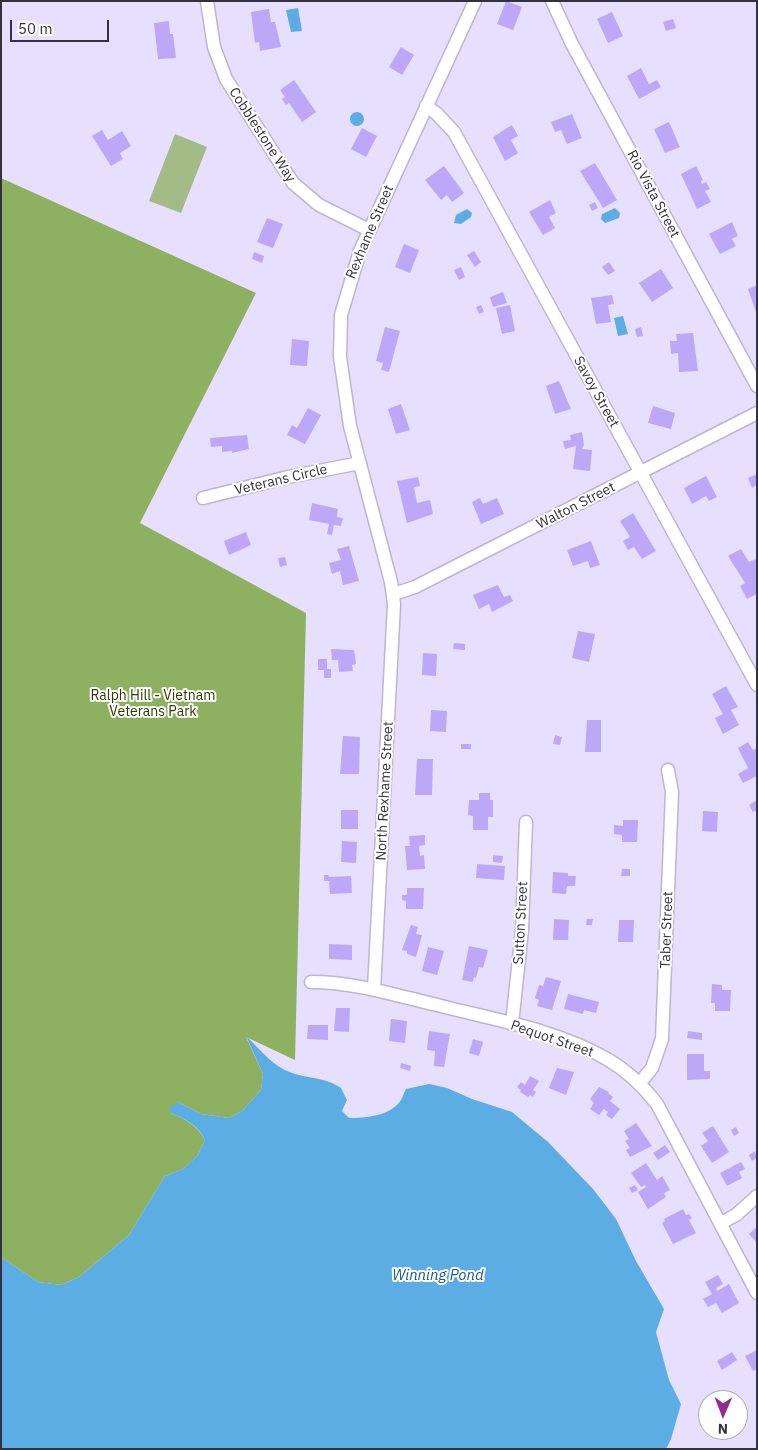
<!DOCTYPE html>
<html>
<head>
<meta charset="utf-8">
<style>
  body { margin:0 }
  #map { position:relative; width:758px; height:1450px; overflow:hidden; background:#e6dffe; font-family:"IBM Plex Sans",sans-serif }
  canvas { display:block }
  .frame { position:absolute; inset:0; border:2px solid #33313d; pointer-events:none }
  .north { position:absolute; left:698px; top:1390px; width:50px; height:50px; box-sizing:border-box; background:#fff; border:1px solid #adadb1; border-radius:50%; rotate:181deg; font-size:14px; font-weight:700; line-height:20px; text-align:center; color:#33313d }
  .north::after { content:''; display:block; margin:auto; width:18px; height:22px; background:#932b8f; clip-path:polygon(50% 0,100% 100%,50% 72%,0 100%) }
  .scale { position:absolute; left:10px; top:20px; width:99px; height:22px; box-sizing:border-box; border:2px solid #33313d; border-top:0; padding-left:6px; font-size:15px; line-height:18px; white-space:nowrap; color:#33313d; -webkit-text-stroke:4px #fff; paint-order:stroke }
</style>
</head>
<body>
<div id="map">
<canvas width="758" height="1450"></canvas>
<div class="frame"></div>
<div class="north">N</div>
<div class="scale">50 m</div>
</div>
<script>
const ctx = document.querySelector('canvas').getContext('2d');
ctx.lineJoin = 'round';
function paint(path, color) { ctx.fillStyle = color; ctx.fill(path, 'evenodd'); }
function trace(path, color, width, dash) { ctx.strokeStyle = color; ctx.lineWidth = width; ctx.lineCap = dash ? 'butt' : 'round'; ctx.setLineDash(dash || []); ctx.stroke(path); }
function label(font, color, halo, rows, align = 'center') {
  ctx.font = font + ' "IBM Plex Sans",sans-serif'; ctx.lineWidth = 4; ctx.setLineDash([]); ctx.textBaseline = 'middle'; ctx.strokeStyle = halo; ctx.fillStyle = color; for (const [text, x, y, turn = 0] of rows) {
    ctx.save(); ctx.translate(x, y); ctx.rotate((+turn || 0) * Math.PI / 180); ctx.textAlign = isNaN(turn) ? turn : align; if (halo) ctx.strokeText(text, 0, 0); ctx.fillText(text, 0, 0); ctx.restore();
  }
}
paint(new Path2D(`
  M175 134 207 147 181 213 149 201Z`), '#a3bb87');
paint(new Path2D(`
  M1 178 256 293 140 523 306 613 295 1060 246 1037 263 1074 261 1090 242 1111 229 1118 201 1114 178 1102 170 1113C184 1118 198 1126 205 1140L198 1155 183 1169 165 1176 129 1235 79 1277 61 1285 38 1282 1 1257Z`), '#8eb061');
paint(new Path2D(`
  M298 8 302 31 291 32 286 10Z
  M350 119a7 7 0 1 1 14 0a7 7 0 1 1-14 0Z
  M615 208 620 213 619 218 605 223 601 219 602 214Z
  M467 209 472 213 471 217 461 224 454 223 456 215Z
  M623 316 628 334 618 336 614 318Z
  M246 1036C258 1047 270 1063 285 1070 302 1079 325 1076 341 1088L347 1100 342 1111 349 1118C366 1118 391 1116 401 1100 403 1097 404 1092 406 1089L429 1084 447 1088 472 1099 512 1112 548 1142 593 1189 616 1219 636 1261 664 1309 656 1332 669 1380 681 1404 671 1439 666 1449H1V1257L38 1282 61 1285 79 1277 129 1235 165 1176 183 1169 198 1155 205 1140C199 1126 184 1118 170 1113L171 1106 178 1102 201 1114 229 1118 242 1111 261 1090 263 1074Z`), '#5cade4');
paint(new Path2D(`
  M506 1 522 7 513 30 497 24Z
  M269 9 271 22H275L281 47 260 51 259 42 255 43 251 12Z
  M612 12 623 36 608 43 597 19Z
  M673 19 676 28 666 31 663 22Z
  M169 21 170 34H173L176 58 158 59 154 23Z
  M401 47 414 55 402 75 389 67Z
  M641 68 649 84 657 80 661 87 639 99 627 76Z
  M294 80 316 112 302 122 289 103 286 105 282 99 285 97 280 90Z
  M572 114 582 138 567 144 561 130 555 132 551 122Z
  M669 122 680 147 665 153 654 129Z
  M512 125 518 136 511 140 518 153 505 161 493 137Z
  M362 128 377 136 366 157 351 149Z
  M102 130 108 140 122 131 131 146 120 153 123 159 111 166 92 136Z
  M595 163 617 200 603 208 580 171Z
  M444 166 464 193 452 202 447 195 441 200 425 180Z
  M696 166 703 180 701 181 702 184 706 182 710 189 705 191 711 202 697 209 681 174Z
  M550 200 556 213 549 217 555 228 543 235 529 212Z
  M595 202 598 208 592 211 589 205Z
  M267 218 283 224 273 248 257 242Z
  M732 222 738 236 732 239 736 246 720 254 709 234Z
  M404 244 419 250 410 273 395 267Z
  M474 251 481 262 475 267 467 255Z
  M254 252 264 256 262 263 252 259Z
  M609 262 615 271 608 275 602 267Z
  M461 267 465 277 459 280 454 270Z
  M661 269 673 288 652 302 639 283Z
  M757 285V315L748 289Z
  M503 292 507 303 493 307 490 297Z
  M612 295 614 304 608 305 611 322 596 324 591 298Z
  M481 305 484 312 479 314 476 307Z
  M510 305 515 331 502 334 496 308Z
  M385 327 400 331 389 372 381 370 383 363 376 361Z
  M641 327 643 336 637 337 635 329Z
  M693 333 698 371 679 372 678 353 671 354 670 341H677L676 334Z
  M292 339 309 341 307 366 290 365Z
  M559 381 571 409 555 414 546 386Z
  M401 404 410 430 396 434 388 409Z
  M653 406 675 413 671 429 648 423Z
  M308 408 321 415 305 444 287 435 292 425 297 428Z
  M582 432 584 445 582 449 592 450 590 471 573 469 576 446 565 449 563 441 571 440 570 435Z
  M247 435 249 449 232 453V451L222 452V446L211 447 210 438Z
  M757 474V485L752 488 748 478Z
  M706 476 717 497 709 501 706 496 692 504 684 488Z
  M418 477 420 486 414 487 417 503 430 500 433 514 407 523 397 481Z
  M480 498 483 504 497 498 504 514 481 524 472 502Z
  M312 503 338 509 337 517 343 518 341 526 334 525 332 535 327 534 329 524 309 520Z
  M633 513 656 551 642 559 634 547 628 550 623 541 630 537 620 521Z
  M246 532 251 545 229 555 224 541Z
  M591 541 600 565 590 568 588 561 573 566 567 550Z
  M349 546 359 581 343 585 340 571 332 574 329 563 341 560 337 549Z
  M741 549 749 562 756 559 757 561V594L747 599 740 586 745 583 728 556Z
  M285 557 287 565 280 567 278 558Z
  M498 585 504 597 510 595 513 601 492 612 489 604 479 609 473 595Z
  M578 631 595 634 589 662 572 658Z
  M454 643 465 644V650L453 649Z
  M331 649 354 650 356 664 352 665 353 671 339 672 338 660H332Z
  M423 653 437 654 436 676 422 675Z
  M318 659H327V669H331V678H324V670H318Z
  M726 686 738 707 731 710 739 725 723 734 715 718 723 714 712 694Z
  M431 710 447 711 446 732 430 731Z
  M587 720H601V752H585Z
  M555 735 562 737 560 745 553 744Z
  M343 736 360 737 359 774H340Z
  M748 742 753 750 757 748V776L743 783 738 774 748 768 738 748Z
  M461 744H471V749H461Z
  M417 759H433L432 795H415Z
  M479 793H490V800H493V817H488V830H473V816L468 815 469 800H479Z
  M757 800V810L753 812 749 805Z
  M341 810H358V829H341Z
  M703 811 718 812 717 832 702 831Z
  M623 820H638L637 842H622V835L614 834V825L623 826Z
  M425 835V845L419 846 420 856 424 855 425 869 407 870 405 846H410L409 836Z
  M342 841 357 842 356 863 341 862Z
  M493 855 503 856 502 863 493 862Z
  M477 864 505 866 504 880 476 878Z
  M622 869H630V876H621Z
  M553 872 568 873V876H576L575 886H567L566 894 552 893Z
  M324 875H328L329 877 351 876 352 893 330 894 329 881H324Z
  M407 888H424L423 909H406V901L402 900V895H407Z
  M554 919 569 920 568 940H553Z
  M587 919H593L592 925H586Z
  M619 920H634L633 942H618Z
  M411 925 418 927 416 934 422 935 416 957 407 954V951L402 950Z
  M329 944 352 945V960L329 959Z
  M469 946 488 950 483 968 479 967 476 978 474 977 473 982 462 980Z
  M428 947 444 951 437 975 422 971Z
  M546 977 561 981 552 1010 537 1006 539 1000 535 998 539 985 543 986Z
  M712 984 722 985V990H731L730 1011H715V1003H711Z
  M568 994 599 1002 596 1013 584 1010 583 1014 564 1009Z
  M336 1008H350L349 1032 334 1031Z
  M391 1019 407 1021 405 1043 389 1041Z
  M308 1025H328V1040L307 1039Z
  M429 1031 450 1034 444 1067 434 1066 435 1051 427 1050Z
  M688 1031 702 1033V1040L687 1038Z
  M473 1039 483 1042 479 1056 469 1053Z
  M687 1054H704V1071H710V1079L687 1080Z
  M401 1063 411 1066 410 1071 400 1068Z
  M557 1068 574 1072 566 1095 549 1088Z
  M530 1076 539 1081 533 1090 536 1092 533 1097 530 1095 528 1097 520 1092 521 1090 517 1087 521 1082 525 1085Z
  M599 1087 609 1092 608 1093 613 1097 610 1101 620 1109 612 1119 606 1115 608 1112 604 1109 599 1115 590 1109 594 1103 590 1099Z
  M636 1123 652 1146 630 1157 626 1150 630 1148 625 1141 629 1139 624 1131Z
  M713 1126 729 1152 712 1163 701 1146 708 1141 702 1133Z
  M736 1127 739 1133 734 1136 731 1130Z
  M665 1145 670 1152 658 1160 653 1153Z
  M755 1151 757 1158 752 1161 749 1155Z
  M741 1162 745 1169 739 1172 742 1178 727 1186 720 1173Z
  M646 1163 657 1180 662 1176 670 1190 664 1193 666 1197 648 1209 638 1192 646 1187 645 1185 641 1187 631 1173Z
  M635 1185 638 1190 632 1193 629 1188Z
  M683 1209 686 1215 689 1214 692 1218 689 1220 696 1233 673 1244 662 1223 665 1221 664 1219Z
  M757 1227V1243L749 1234Z
  M718 1275 723 1284 716 1288 717 1291 729 1284 739 1303 722 1313 716 1303 708 1307 703 1299 712 1294 705 1282Z
  M757 1350V1369L753 1371 745 1356Z
  M732 1352 737 1360 722 1370 717 1361Z`), '#bda8f8');
const minor = new Path2D(`
  M207 1 214 47 226 79 293 183 319 205 369 230
  M552 1 572 44 757 386
  M426 106 436 113 454 132 757 685
  M203 498 288 477 360 463
  M394 594 415 587 757 413
  M311 982C356 982 398 996 441 1006 496 1020 557 1030 607 1059 626 1070 643 1086 657 1104L757 1293
  M374 989 394 604 391 582 350 426 340 357 341 315 360 251 475 1
  M512 1024 522 930 526 822
  M639 1084 652 1068 662 1039 672 792 668 770
  M721 1223 736 1215 757 1196`);
trace(minor, '#bcb5d3', 15);
trace(minor, '#fff', 12);
label('14px', '#33313d', '#fff', [
  ["Cobblestone Way",262,135,57],
  ["Rio Vista Street",653,194,62],
  ["Rexhame Street",370,232,-67],
  ["Savoy Street",596,392,61],
  ["Veterans Circle",281,480,-13],
  ["Walton Street",576,506,-27],
  ["North Rexhame Street",385,791,-87],
  ["Sutton Street",521,923,-87],
  ["Taber Street",667,930,-88],
  ["Pequot Street",552,1039,19]
]);
label('14px', '#283d00', '#fff', [
  ["Ralph Hill - Vietnam",153,696],
  ["Veterans Park",153,712]
]);
label('italic 15px', '#1b567c', '#fff', [
  ["Winning Pond",438,1276]
]);
</script>
</body>
</html>
